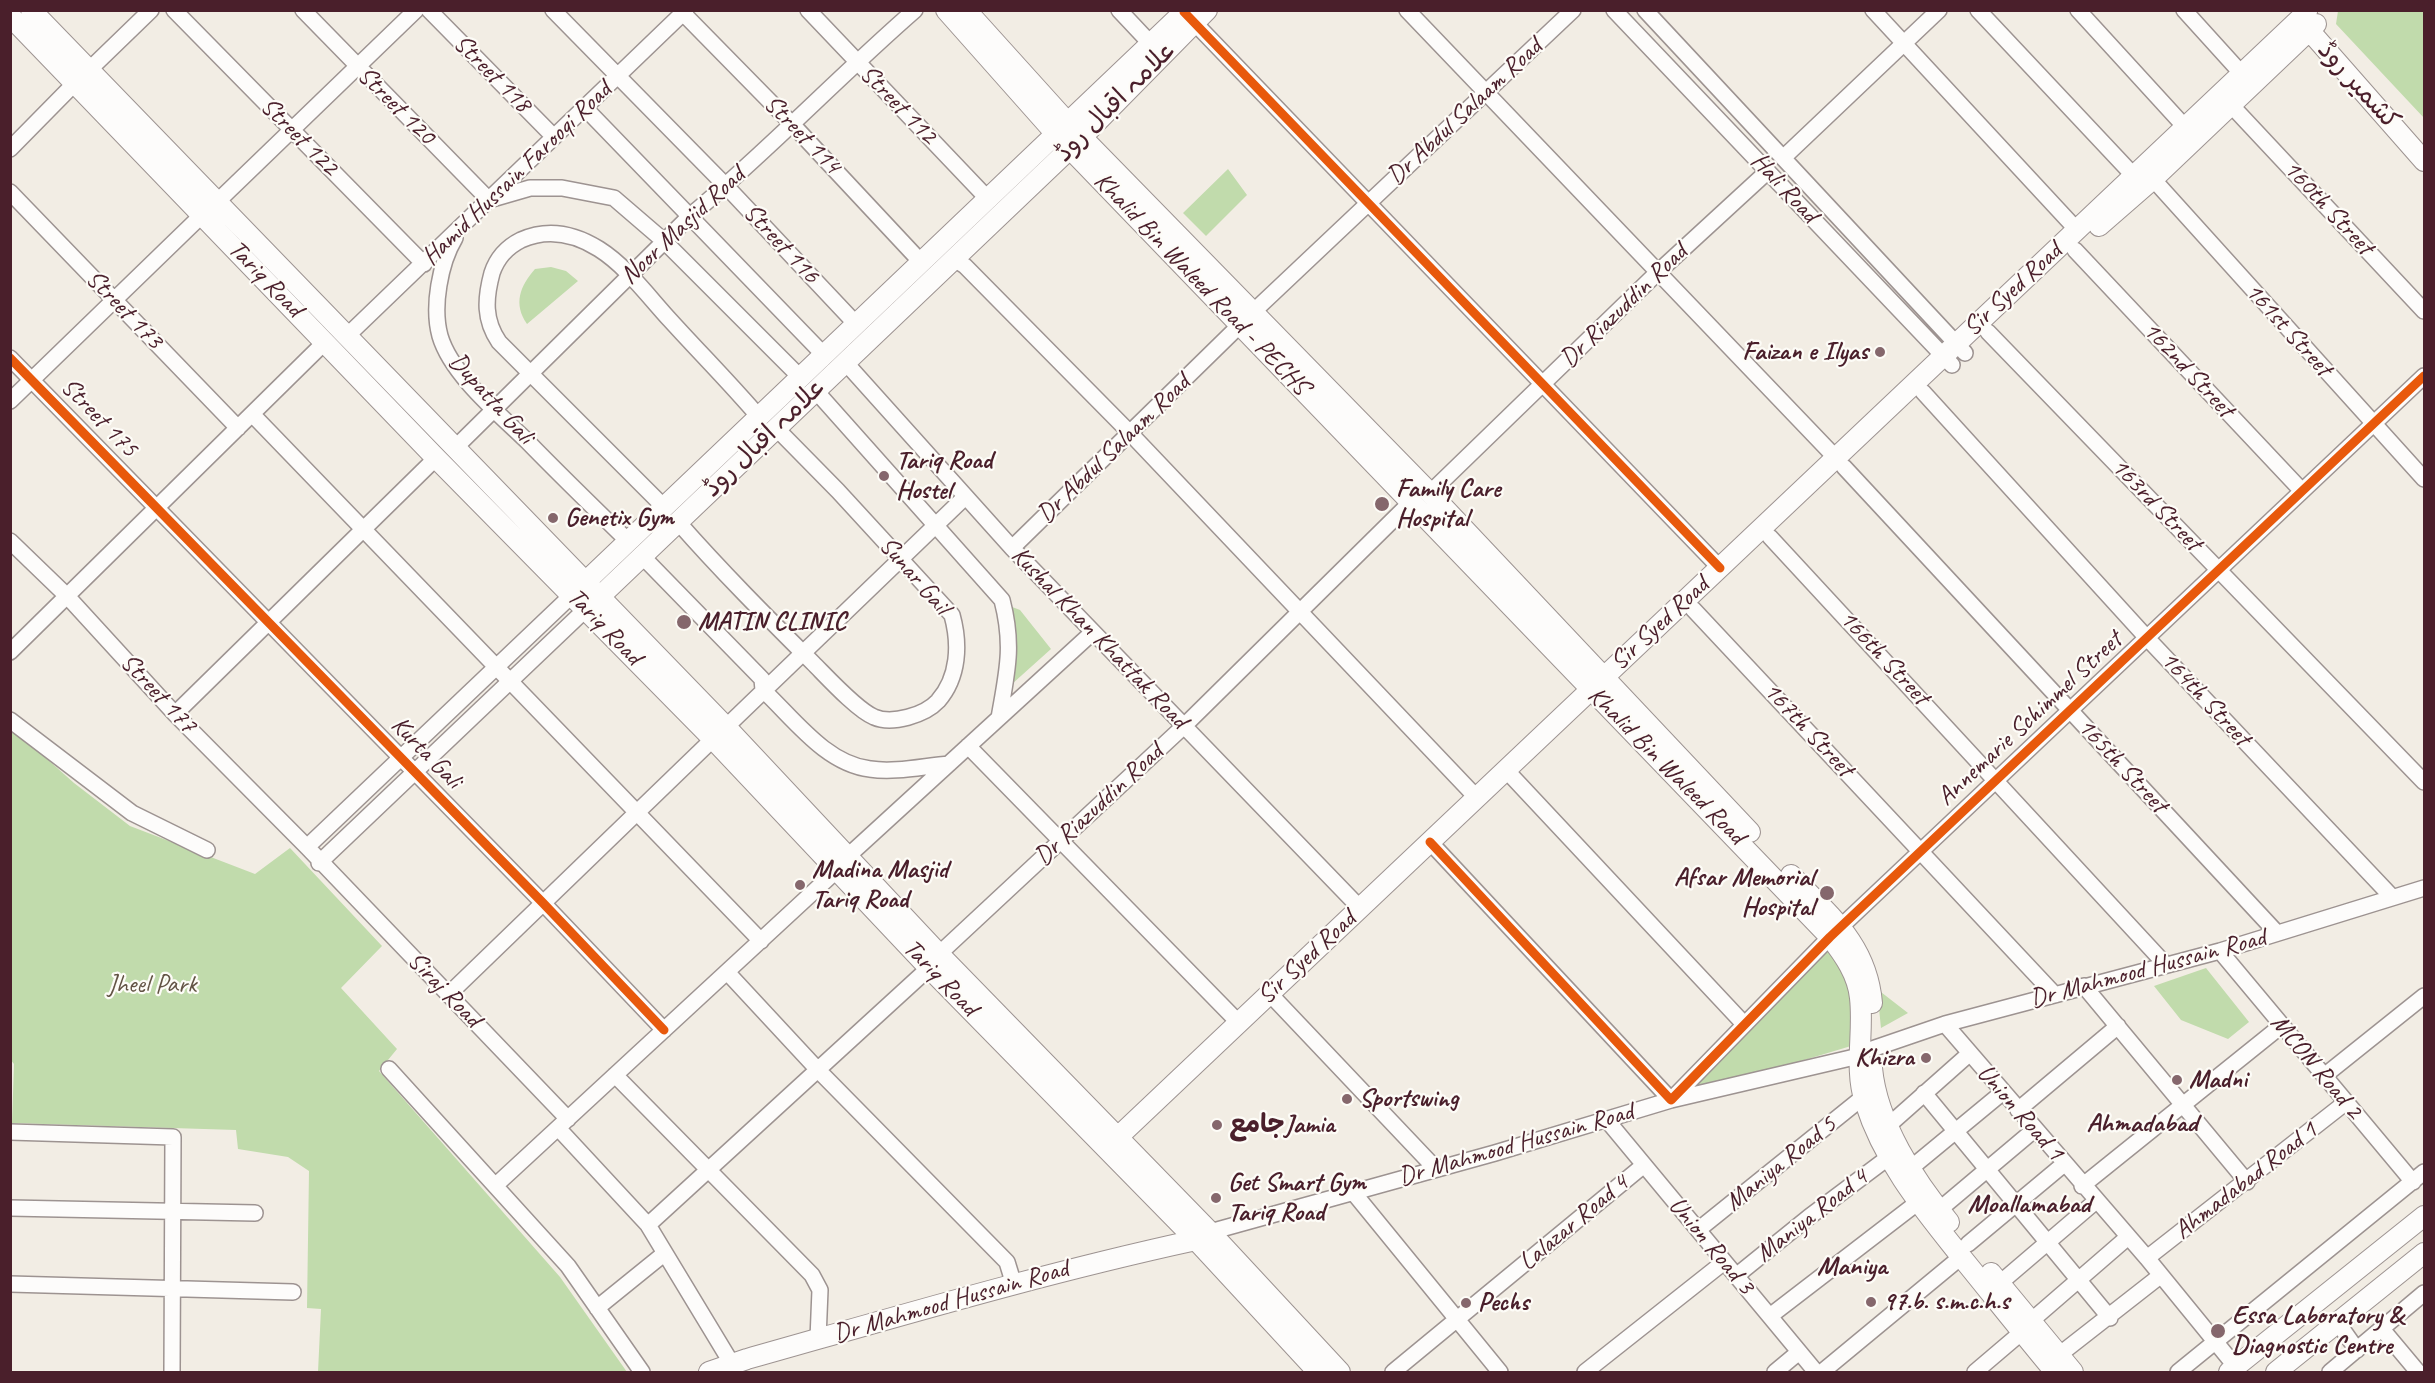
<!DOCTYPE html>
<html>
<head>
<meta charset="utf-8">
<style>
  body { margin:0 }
  #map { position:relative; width:2435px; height:1383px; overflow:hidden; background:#f2ede4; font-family:Caveat,sans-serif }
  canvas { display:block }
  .frame { position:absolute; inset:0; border:12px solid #4a1f2b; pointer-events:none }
</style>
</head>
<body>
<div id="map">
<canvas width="2435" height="1383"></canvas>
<div class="frame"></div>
</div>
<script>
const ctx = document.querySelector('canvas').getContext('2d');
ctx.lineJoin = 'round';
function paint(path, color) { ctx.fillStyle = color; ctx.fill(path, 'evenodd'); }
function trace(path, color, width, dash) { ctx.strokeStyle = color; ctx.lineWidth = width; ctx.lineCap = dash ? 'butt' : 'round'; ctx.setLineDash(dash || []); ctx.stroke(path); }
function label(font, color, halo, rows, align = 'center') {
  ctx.font = font + ' Caveat,"Playpen Sans Arabic",sans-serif'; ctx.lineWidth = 4.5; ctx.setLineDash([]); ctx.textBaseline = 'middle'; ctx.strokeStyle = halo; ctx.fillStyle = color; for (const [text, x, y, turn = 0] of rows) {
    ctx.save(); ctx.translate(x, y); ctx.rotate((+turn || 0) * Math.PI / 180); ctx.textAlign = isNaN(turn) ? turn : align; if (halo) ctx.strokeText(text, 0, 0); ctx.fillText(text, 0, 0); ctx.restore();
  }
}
paint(new Path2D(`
  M2338 11H2424V118L2336 24Z
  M1228 169 1247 195 1206 236 1183 213Z
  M551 267 566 271 578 281 527 324C513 304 520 286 535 269Z
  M1007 605 1020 610 1051 649 1012 684Z
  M10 726 74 783 130 826 255 874 290 848 382 946 341 988 397 1049 379 1071 560 1277 627 1372H318L321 1309 307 1308 309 1171 288 1157 238 1149 236 1130 12 1123 14 1064 10 1059Z
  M1825 941 1846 979 1850 997 1851 1046 1671 1100Z
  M2206 968 2249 1022 2228 1039 2181 1020 2154 986Z
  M1877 989 1908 1013 1881 1028Z`), '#c1dbac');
const minor = new Path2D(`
  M174 10 424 264
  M303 10 489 200
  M429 10 554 137
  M553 10 726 186 856 324
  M680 10 792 124 921 262
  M808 10 988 199
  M1119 10 1151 44
  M1407 10 1836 458
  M1614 10 1952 365
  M1645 10 1965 353
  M1873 10 2077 230
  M1978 10 2134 176
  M2078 10 2185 127
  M2184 10 2242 74
  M1187 15 1720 568
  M89 70 151 10
  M2231 105 2424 311
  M585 108 824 355
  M10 149 75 83
  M1783 158 1939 10
  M2153 179 2424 479
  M10 192 238 428
  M492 199 530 188H562L614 198 664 241 800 377
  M217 202 416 10
  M455 238C440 263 432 307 440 336 451 374 498 413 527 441 560 475 594 508 628 541
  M2075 250 2302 491
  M954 259 965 266 1130 433 1477 798
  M1252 313 1573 10
  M1988 332 2424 782
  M347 336 686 10
  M10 358 543 903 664 1030
  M845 362 1012 548 1360 908
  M815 390 1002 600C1014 646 1007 672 999 718
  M1923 392 2147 638 2392 897
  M10 401 202 215
  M252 414 761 941
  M456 447 690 216C768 151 838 77 915 10
  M1844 467 2277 933
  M1430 493 1657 273 1768 171
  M664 507 499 342C484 320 485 299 492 273 497 258 507 247 521 240 548 228 575 234 599 249 626 266 648 296 670 320 699 352 730 383 759 417
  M678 522C721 571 767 617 813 663 827 677 857 710 874 717 892 725 925 715 938 701 959 677 960 644 952 615L838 491 776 428
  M1770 537 2166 965
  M10 541 67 596 175 714 307 847 568 1119
  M1012 548 1241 324
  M642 556 762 679 763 690C794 719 826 764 870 769 895 773 924 766 949 764
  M1693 609 2055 995
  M10 652 326 341
  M175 714 436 458
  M10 720 132 813 207 850
  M726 727 964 498
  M968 746 1239 1023
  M1506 770 1744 1024
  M1430 842 1671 1100 1830 937 2424 376
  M307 847 572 595
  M847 857 1093 632
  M319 863 586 609
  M2220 951 2413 1182
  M939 954 1184 726 1410 503
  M727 972 818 1070 1007 1262 1011 1275V1284
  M2084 986 2247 1182
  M1270 994 1436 1169
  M448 995 713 739
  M1945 1024 2147 1258 2236 1367
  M1872 1049 1945 1024 2220 951 2424 888
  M389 1069 568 1266 642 1372
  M615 1075 812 1275 820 1290 818 1339
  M2324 1076 2424 996
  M1924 1093 2110 1318
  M2018 1110 2118 1026
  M1606 1119 1816 1372
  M1889 1125 1969 1054
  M558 1128 648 1225 732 1364
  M10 1132 173 1137 172 1372
  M1911 1168 2003 1092
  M496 1185 837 870
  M2082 1186 2281 1026
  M1353 1192 1500 1372
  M10 1208 255 1213
  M1939 1210 2034 1130
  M648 1225 929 968
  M1698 1230 1857 1102 1864 1100
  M1210 1232 1495 1153 1671 1100 1859 1056
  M1968 1244 2064 1164
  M2147 1258 2345 1103
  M1736 1276 1809 1217 1889 1157
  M2000 1283 2096 1201
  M10 1284 293 1292
  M597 1308 665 1253
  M1770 1316 1917 1203
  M2031 1321 2128 1237
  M2338 1323 2357 1350
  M2382 1329 2418 1372
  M2059 1355 2160 1276
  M1393 1372 1644 1165
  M1585 1372 1724 1262
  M1775 1372 1799 1352
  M1822 1372 1961 1257
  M1975 1372 2022 1332
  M2178 1372 2424 1172
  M2330 1372 2424 1293`);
const major = new Path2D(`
  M31 10 726 727 939 954 1210 1232 1340 1372
  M946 10 1056 134 1830 937C1844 955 1858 975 1860 998 1864 1032 1854 1068 1865 1102 1884 1163 1924 1210 1963 1259 1994 1297 2024 1335 2055 1372
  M966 10 1068 123 1430 493 1750 832
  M10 16 436 458 713 739 929 968 1196 1240 1318 1372
  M2301 21 2424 161
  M2099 226 2153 179 2316 24
  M576 591 1186 10
  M592 604 1082 137 1207 10
  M1791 875C1829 915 1867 944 1872 1003
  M1872 1068C1877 1123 1915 1181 1949 1222
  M1118 1137 2307 12
  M1991 1273 2073 1372
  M709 1372 747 1359C896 1317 1044 1273 1196 1240
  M2229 1372 2424 1216
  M2276 1372 2424 1253`);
trace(minor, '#9d9391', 18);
trace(major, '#9d9391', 22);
trace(minor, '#fdfcfb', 15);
trace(major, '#fdfcfb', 20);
trace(new Path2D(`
  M1184 12 1720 568
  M10 358 543 903 664 1030
  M1430 842 1671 1100 1830 937 2424 376`), '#e8590c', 9);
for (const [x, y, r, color] of [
  [1880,352,6,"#85676c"],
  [884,476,6,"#85676c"],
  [1382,504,8,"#85676c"],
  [553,518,6,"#85676c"],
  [684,622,8,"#85676c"],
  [800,885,6,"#85676c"],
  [1827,893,8,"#85676c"],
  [1926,1058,6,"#85676c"],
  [2177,1080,6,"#85676c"],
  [1347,1099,6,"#85676c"],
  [1217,1125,6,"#85676c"],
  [1216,1198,6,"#85676c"],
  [1871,1302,6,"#85676c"],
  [1466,1303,6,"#85676c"],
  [2218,1331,8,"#85676c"]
]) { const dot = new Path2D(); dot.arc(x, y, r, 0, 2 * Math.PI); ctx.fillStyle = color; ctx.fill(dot); trace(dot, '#fdfcf7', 2); }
label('26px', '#4a1f2b', '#fdfcf7', [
  ["Street 118",492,74,45],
  ["کشمیر روڈ",2358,86,48],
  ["علامہ اقبال روڈ",1116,102,-45],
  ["Street 112",898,105,46],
  ["Street 120",396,106,45],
  ["Dr Abdul Salaam Road",1465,112,-43],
  ["Street 114",802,135,46],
  ["Street 122",299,137,45],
  ["Hamid Hussain Farooqi Road",517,174,-44],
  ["Hali Road",1784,188,47],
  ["160th Street",2328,208,47],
  ["Noor Masjid Road",683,226,-43],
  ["Street 116",781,244,47],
  ["Tariq Road",265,279,46],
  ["Khalid Bin Waleed Road - PECHS",1201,284,46],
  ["Sir Syed Road",2013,290,-43],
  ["Dr Riazuddin Road",1624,306,-44],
  ["Street 173",124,310,46],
  ["161st Street",2288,330,48],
  ["162nd Street",2188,370,47],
  ["Dupatta Gali",491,399,48],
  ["Street 175",99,418,46],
  ["علامہ اقبال روڈ",765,438,-44],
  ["Dr Abdul Salaam Road",1114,449,-44],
  ["163rd Street",2156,505,46],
  ["Sunar Gail",914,576,49],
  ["Sir Syed Road",1660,624,-43],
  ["Tariq Road",604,627,46],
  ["Kushal Khan Khattak Road",1099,638,46],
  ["166th Street",1884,658,47],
  ["Street 177",158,694,47],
  ["164th Street",2205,699,47],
  ["Annemarie Schimmel Street",2030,719,-43],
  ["167th Street",1808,730,47],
  ["Kurta Gali",426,753,46],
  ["Khalid Bin Waleed Road",1666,766,45],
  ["165th Street",2122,766,47],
  ["Dr Riazuddin Road",1099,805,-43],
  ["Sir Syed Road",1307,958,-43],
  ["Dr Mahmood Hussain Road",2148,969,-15],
  ["Tariq Road",940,978,46],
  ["Siraj Road",444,990,46],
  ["MCON Road 2",2316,1067,50],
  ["Union Road 1",2020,1113,49],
  ["Dr Mahmood Hussain Road",1516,1145,-16],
  ["Maniya Road 5",1781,1164,-39],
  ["Ahmadabad Road 1",2246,1181,-38],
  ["Maniya Road 4",1812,1216,-38],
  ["Lalazar Road 4",1574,1223,-40],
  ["Union Road 3",1711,1246,50],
  ["Dr Mahmood Hussain Road",951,1302,-16]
]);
label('bold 26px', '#4a1f2b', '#fdfcf7', [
  ["Faizan e Ilyas",1868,352,"right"],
  ["Tariq Road",896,461],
  ["Hostel",896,491],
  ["Family Care",1396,489],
  ["Hospital",1396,519],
  ["Genetix Gym",565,518],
  ["MATIN CLINIC",698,622],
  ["Madina Masjid",812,870],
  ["Tariq Road",812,900],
  ["Afsar Memorial",1814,878,"right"],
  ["Hospital",1814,908,"right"],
  ["Khizra",1914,1058,"right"],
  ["Madni",2189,1080],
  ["Sportswing",1359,1099],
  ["جامعJamia",1229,1125],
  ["Get Smart Gym",1228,1183],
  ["Tariq Road",1228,1213],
  ["97.b. s.m.c.h.s",1883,1302],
  ["Pechs",1478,1303],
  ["Essa Laboratory &",2232,1316],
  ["Diagnostic Centre",2232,1346]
], 'left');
label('26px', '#625344', '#fdfcf7', [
  ["Jheel Park",152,985]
]);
label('bold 27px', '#4a1f2b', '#fdfcf7', [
  ["Ahmadabad",2142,1124],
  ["Moallamabad",2029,1205],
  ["Maniya",1852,1267]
]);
</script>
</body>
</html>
